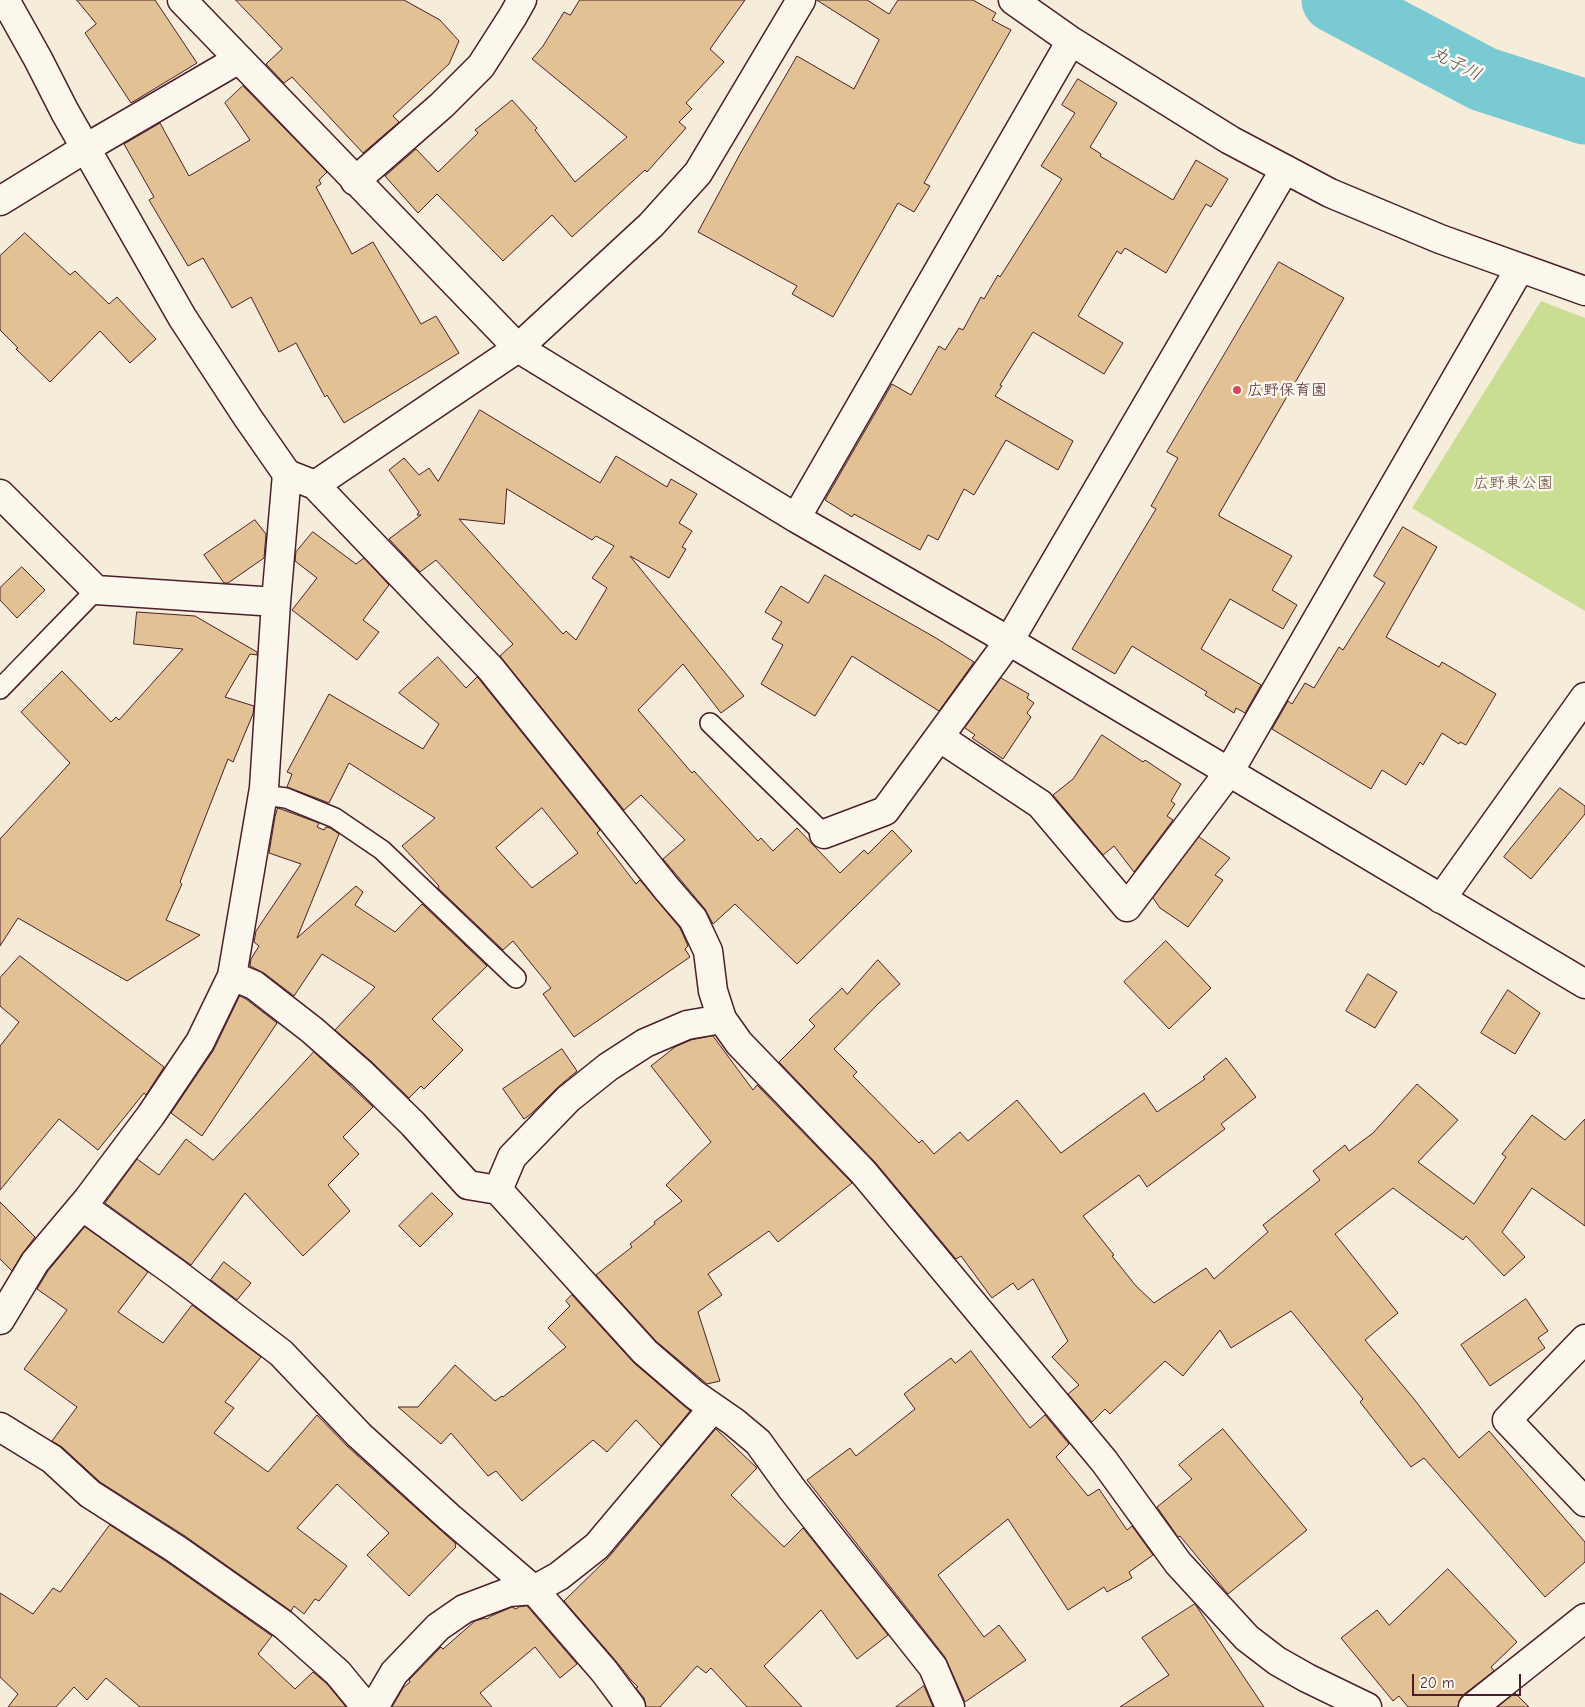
<!DOCTYPE html>
<html>
<head>
<meta charset="utf-8">
<style>
  body { margin:0 }
  #map { position:relative; width:1585px; height:1707px; overflow:hidden; background:#f6ecda; font-family:"Comic Neue",sans-serif }
  canvas { display:block }
  .scale { position:absolute; left:1412px; top:1674px; width:109px; height:22px; box-sizing:border-box; border:2px solid #4a1f2b; border-top:0; padding-left:6px; font-size:15px; line-height:18px; white-space:nowrap; color:#4a1f2b; -webkit-text-stroke:4px #fbf7ec; paint-order:stroke }
</style>
</head>
<body>
<div id="map">
<canvas width="1585" height="1707"></canvas>
<div class="scale">20 m</div>
</div>
<script>
const ctx = document.querySelector('canvas').getContext('2d');
ctx.lineJoin = 'round';
function paint(path, color) { ctx.fillStyle = color; ctx.fill(path, 'evenodd'); }
function trace(path, color, width, dash) { ctx.strokeStyle = color; ctx.lineWidth = width; ctx.lineCap = dash ? 'butt' : 'round'; ctx.setLineDash(dash || []); ctx.stroke(path); }
function label(font, color, halo, rows, align = 'center') {
  ctx.font = font + ' "Comic Neue","Klee One",sans-serif'; ctx.lineWidth = 5; ctx.setLineDash([]); ctx.textBaseline = 'middle'; ctx.strokeStyle = halo; ctx.fillStyle = color; for (const [text, x, y, turn = 0] of rows) {
    ctx.save(); ctx.translate(x, y); ctx.rotate((+turn || 0) * Math.PI / 180); ctx.textAlign = isNaN(turn) ? turn : align; if (halo) ctx.strokeText(text, 0, 0); ctx.fillText(text, 0, 0); ctx.restore();
  }
}
paint(new Path2D(`
  M1541 301 1585 318V611L1412 508Z`), '#cade93');
trace(new Path2D(`
  M1334 0 1483 79 1585 112`), '#7acad4', 65);
const building = new Path2D(`
  M77 0H155L197 63 131 103 85 33 96 24Z
  M236 0H404L440 20 459 41 449 64 393 116 399 122 363 153 292 77 284 83 266 64 282 49Z
  M580 0H745L710 49 724 62 686 103 692 109 679 122 686 128 647 172 645 170 572 237 552 215 503 261 437 194 418 213 385 176 416 149 438 172 478 133 475 130 512 100 537 128 535 130 575 182 627 137 532 59 543 46 564 12 570 15Z
  M817 0H867L889 14 898 0H973L996 13 992 20 1011 30 924 183 930 186 914 212 898 203 833 317 792 294 797 286 698 232 740 154 797 56 854 89 879 40Z
  M1078 79 1117 103 1090 147 1101 154 1100 156 1173 200 1196 160 1228 179 1211 207 1206 204 1166 273 1125 248 1121 254 1117 251 1078 316 1123 343 1104 374 1033 332 1000 385 1002 386 995 396 1073 441 1058 470 1006 440 974 495 964 489 938 540 928 535 920 550 854 514 852 517 825 500 892 384 911 395 939 346 945 350 959 328 963 330 981 297 984 299 998 275 1000 277 1062 179 1041 166 1075 113 1062 105Z
  M243 86 327 172 319 180 321 184 316 187 352 254 373 242 421 324 436 316 459 353 344 423 327 395 325 397 296 343 279 352 251 297 232 308 203 258 188 266 149 200 154 197 124 144 160 123 189 176 250 140 225 103Z
  M25 233 70 275 75 271 109 304 117 297 156 339 130 363 100 331 50 382 16 349 18 348 0 330V256Z
  M1279 262 1344 298 1219 514V516L1292 556 1272 590 1297 605 1283 629 1230 599 1201 649 1261 685 1245 713 1236 708 1234 713 1205 695 1207 692 1132 646 1115 674 1072 649 1156 509 1151 506 1178 458 1167 452Z
  M480 410 600 483 616 456 667 487 671 479 697 494 679 523 692 531 682 547 686 549 669 578 630 556 744 696 721 713 683 664 638 710 692 773 694 771 758 841 761 838 773 851 797 828 840 873 864 850 868 854 892 830 912 851 797 964 735 904 713 924 705 909 663 859 685 840 641 795 624 810 500 656 513 644 436 560 420 572 389 539 421 515H417L419 512 389 470 404 458 419 475 429 468 438 481ZM507 489 592 540 596 536 614 546 592 578 607 588 576 640 566 631 563 634 459 519 504 524Z
  M255 520 266 534 264 558 228 583H224L204 555Z
  M1403 527 1437 547 1386 637 1439 667 1442 662 1496 694 1466 745 1460 742 1459 744 1442 733 1423 765 1420 762 1406 785 1382 770 1371 789 1272 729 1288 701 1292 704 1305 683 1314 688 1339 647 1343 650 1385 583 1374 576Z
  M313 532 356 564 364 558 389 585 363 620 379 632 357 660 292 610 317 578 295 561 296 552Z
  M22 567 45 590 17 618 0 600V588Z
  M825 575 936 638 974 662 939 711 852 656 815 716 761 684 783 645 772 639 782 622 765 612 781 586 808 603Z
  M137 612 195 616 257 652V655L250 654 225 697 254 706 253 714 233 762 228 759 180 882 182 884 166 920 200 935 127 981 18 918 0 946V839L70 763 21 712 62 671 111 722 116 717 119 720 183 649 134 644Z
  M438 657 466 688 477 677 479 679 600 830 597 833 636 884 640 880 680 928 688 946 685 949 690 957 574 1037 543 994 551 988 513 941 503 950 438 888 439 886 402 846 435 818 349 763 329 803 287 787 292 774 287 772 329 694 423 749 439 724 399 693ZM542 808 578 853 532 888 496 848Z
  M1001 678 1029 694 1027 698 1034 703 1027 713 1031 717 1003 759 972 738 975 735 965 728Z
  M1102 735 1143 762 1145 760 1181 784 1171 801 1175 804 1167 816 1173 820 1134 872 1114 846 1103 855 1053 795 1073 779Z
  M1560 788 1585 806V814L1531 879 1504 857Z
  M278 808 319 823 317 827 324 830 326 827 330 828 339 834 297 938 356 886 363 892 355 905 395 932 422 904 487 966 432 1019 463 1050 424 1089 421 1086 409 1098 372 1062 335 1030 375 987 322 954 294 996 264 973 250 966 251 959 259 946 254 942 256 931 301 864 269 853 275 817Z
  M1199 837 1230 858 1215 875 1223 880 1188 927 1160 908 1153 898Z
  M1166 941 1211 988 1169 1029 1124 982Z
  M20 956 164 1067 146 1095 144 1093 98 1150 59 1119 0 1190V1046L19 1022 0 1006V978Z
  M878 960 900 984 879 1003 834 1049 857 1072 853 1076 919 1143 922 1140 934 1154 960 1132 968 1141 1017 1100 1061 1153 1144 1093 1157 1112 1205 1079 1203 1077 1226 1058 1256 1097 1221 1124 1225 1129 1147 1187 1139 1175 1083 1216 1114 1255 1112 1256 1136 1286 1154 1303 1206 1268 1214 1279 1268 1232 1263 1225 1320 1180 1313 1171 1345 1145 1349 1151 1373 1133 1417 1084 1458 1120 1418 1162 1474 1204 1506 1157 1502 1154 1532 1115 1565 1140 1585 1119V1226L1532 1188 1502 1232 1525 1257 1504 1276 1466 1236 1463 1240 1393 1188 1335 1234 1398 1313 1365 1340 1414 1399 1459 1458 1489 1431 1585 1542V1562L1545 1597 1424 1458 1411 1467 1360 1402 1363 1399 1291 1311 1231 1348 1220 1330 1183 1376 1165 1361 1110 1414 1105 1409 1092 1422 1068 1394 1079 1385 1052 1357 1068 1341 1033 1279 1018 1290 1013 1283 992 1298 961 1256 956 1259 875 1162 779 1062 815 1026 809 1020 842 988 847 994Z
  M1368 974 1397 992 1375 1028 1346 1011Z
  M1508 990 1540 1013 1515 1054 1481 1033Z
  M240 996 246 999 277 1023 202 1136 171 1113 213 1051Z
  M713 1036 753 1090 757 1085 852 1183 778 1242 769 1231 708 1274 722 1295 698 1312 720 1381 707 1384 656 1341 596 1275 632 1247 630 1244 655 1224 654 1222 682 1201 666 1185 711 1142 651 1066 675 1047 691 1040Z
  M562 1049 577 1071 558 1087 531 1114 524 1119 503 1089Z
  M314 1052 373 1107 343 1137 359 1154 328 1185 350 1211 303 1256 245 1193 191 1265 105 1203 137 1159 159 1175 186 1139 213 1160Z
  M432 1193 453 1214 420 1247 399 1226Z
  M0 1202 35 1237 22 1254 12 1271 0 1259Z
  M85 1227 148 1272 118 1312 163 1343 192 1305 261 1357 225 1402 234 1408 214 1433 268 1472 317 1415 348 1447 456 1544 455 1546 456 1547 409 1596 367 1555 389 1533 337 1484 297 1528 347 1566 319 1601 315 1599 304 1614 294 1606 291 1611 185 1536 100 1482 62 1447 52 1441 77 1407 24 1369 67 1310 37 1289 48 1271Z
  M224 1262 251 1283 237 1300 211 1280Z
  M572 1295 634 1363 690 1411 661 1446 636 1420 607 1452 593 1440 522 1501 496 1471 488 1476 451 1433 441 1444 398 1407H418L455 1365 495 1401 502 1396 503 1397 566 1347 548 1328 570 1306 566 1301Z
  M1526 1299 1548 1331 1538 1338 1545 1348 1490 1386 1461 1345Z
  M971 1351 1030 1428 1045 1415 1069 1444 1056 1457 1088 1496 1099 1489 1127 1530 1132 1526 1153 1555 1129 1572 1132 1578 1107 1592 1104 1587 1068 1610 1008 1519 938 1575 984 1637 999 1625 1026 1660 965 1702 945 1657 807 1480 850 1448 856 1456 915 1409 904 1394 951 1358 955 1363Z
  M716 1429 757 1468 731 1495 784 1547 803 1528 888 1635 857 1659 821 1610 764 1666 802 1707H747L711 1668 706 1673 697 1666 660 1707H646L644 1698 636 1688 638 1687 631 1680 616 1661 564 1601 608 1558Z
  M1223 1429 1307 1530 1228 1594 1180 1536 1178 1537 1157 1507 1192 1479 1179 1465Z
  M110 1525 167 1562 272 1636 258 1654 295 1689 313 1672 327 1684 346 1707H140L106 1678 87 1700 74 1687 56 1707H8L18 1694 0 1677V1593L33 1614 53 1588 60 1592Z
  M1448 1569 1517 1642 1491 1667 1494 1671 1463 1695 1459 1701 1458 1707H1408L1399 1696 1393 1701 1341 1638 1377 1610 1389 1625Z
  M1195 1604 1264 1707H1120L1169 1675 1142 1638Z
  M527 1606 577 1664 560 1678 535 1647 480 1693 492 1707H392L403 1688 410 1682 409 1680 441 1647 443 1649 475 1621 485 1618 487 1619 491 1616 512 1607 516 1609 519 1607Z
  M924 1686 933 1707H896Z
  M1515 1693 1529 1707H1498Z`);
paint(building, '#e2c194');
trace(building, '#4a1f2b', 1);
const lane = new Path2D(`
  M0 689 96 590
  M710 723 824 834
  M263 795 286 798 335 818 382 850 516 978`);
const street = new Path2D(`
  M182 0 518 348 651 225 698 173 801 0
  M1013 0 1071 41 1230 140 1330 193 1440 239 1585 291
  M355 181 442 105 481 66 513 16 522 0
  M0 201 86 148 239 59
  M315 485 518 348 796 518 1009 641 1585 984
  M0 494 96 590 276 602
  M796 518 1071 41
  M939 737 1040 804 1127 907 1229 772 1520 268
  M824 834 885 811 1009 641 1285 169
  M1441 899 1585 697
  M232 976 254 985 312 1030 362 1074 413 1124 468 1185 498 1190 645 1352 695 1395 734 1422 758 1442 792 1489 933 1667 950 1707
  M498 1190 512 1157 568 1099 608 1067 645 1043 687 1025 722 1019
  M82 1206 177 1274 281 1353 359 1435 449 1517 534 1590 604 1671 631 1707
  M0 1320 35 1262 88 1199 151 1115 200 1042 232 976 264 788 276 602 287 474 315 485 491 669 667 889 693 919 708 951 713 991 722 1019 739 1043 863 1172 1104 1461 1178 1563 1247 1638 1277 1661 1307 1678 1367 1707
  M1585 1339 1507 1420 1585 1502
  M0 1427 52 1459 90 1494 176 1549 284 1625 338 1673 366 1707
  M374 1707 394 1673 438 1627 464 1609 509 1592 534 1590 559 1576 597 1546 713 1408
  M1473 1707 1585 1618`);
const secondary = new Path2D(`
  M5 0 38 59 65 112 182 317 248 418 287 474`);
trace(lane, '#4a1f2b', 22);
trace(street, '#4a1f2b', 31);
trace(secondary, '#4a1f2b', 31);
trace(lane, '#fbf7ec', 19);
trace(street, '#fbf7ec', 28);
trace(secondary, '#fbf7ec', 28);
for (const [x, y, r, color] of [
  [1237,390,5,"#d1495b"]
]) { const dot = new Path2D(); dot.arc(x, y, r, 0, 2 * Math.PI); ctx.fillStyle = color; ctx.fill(dot); trace(dot, '#fbf7ec', 2); }
label('16px', '#4a1f2b', '#fbf7ec', [
  ["広野保育園",1247,390]
], 'left');
label('16px', '#6a4f45', '#fbf7ec', [
  ["広野東公園",1513,483]
]);
label('italic 18px', '#58525e', '#fbf7ec', [
  ["丸子川",1456,64,27]
]);
</script>
</body>
</html>
